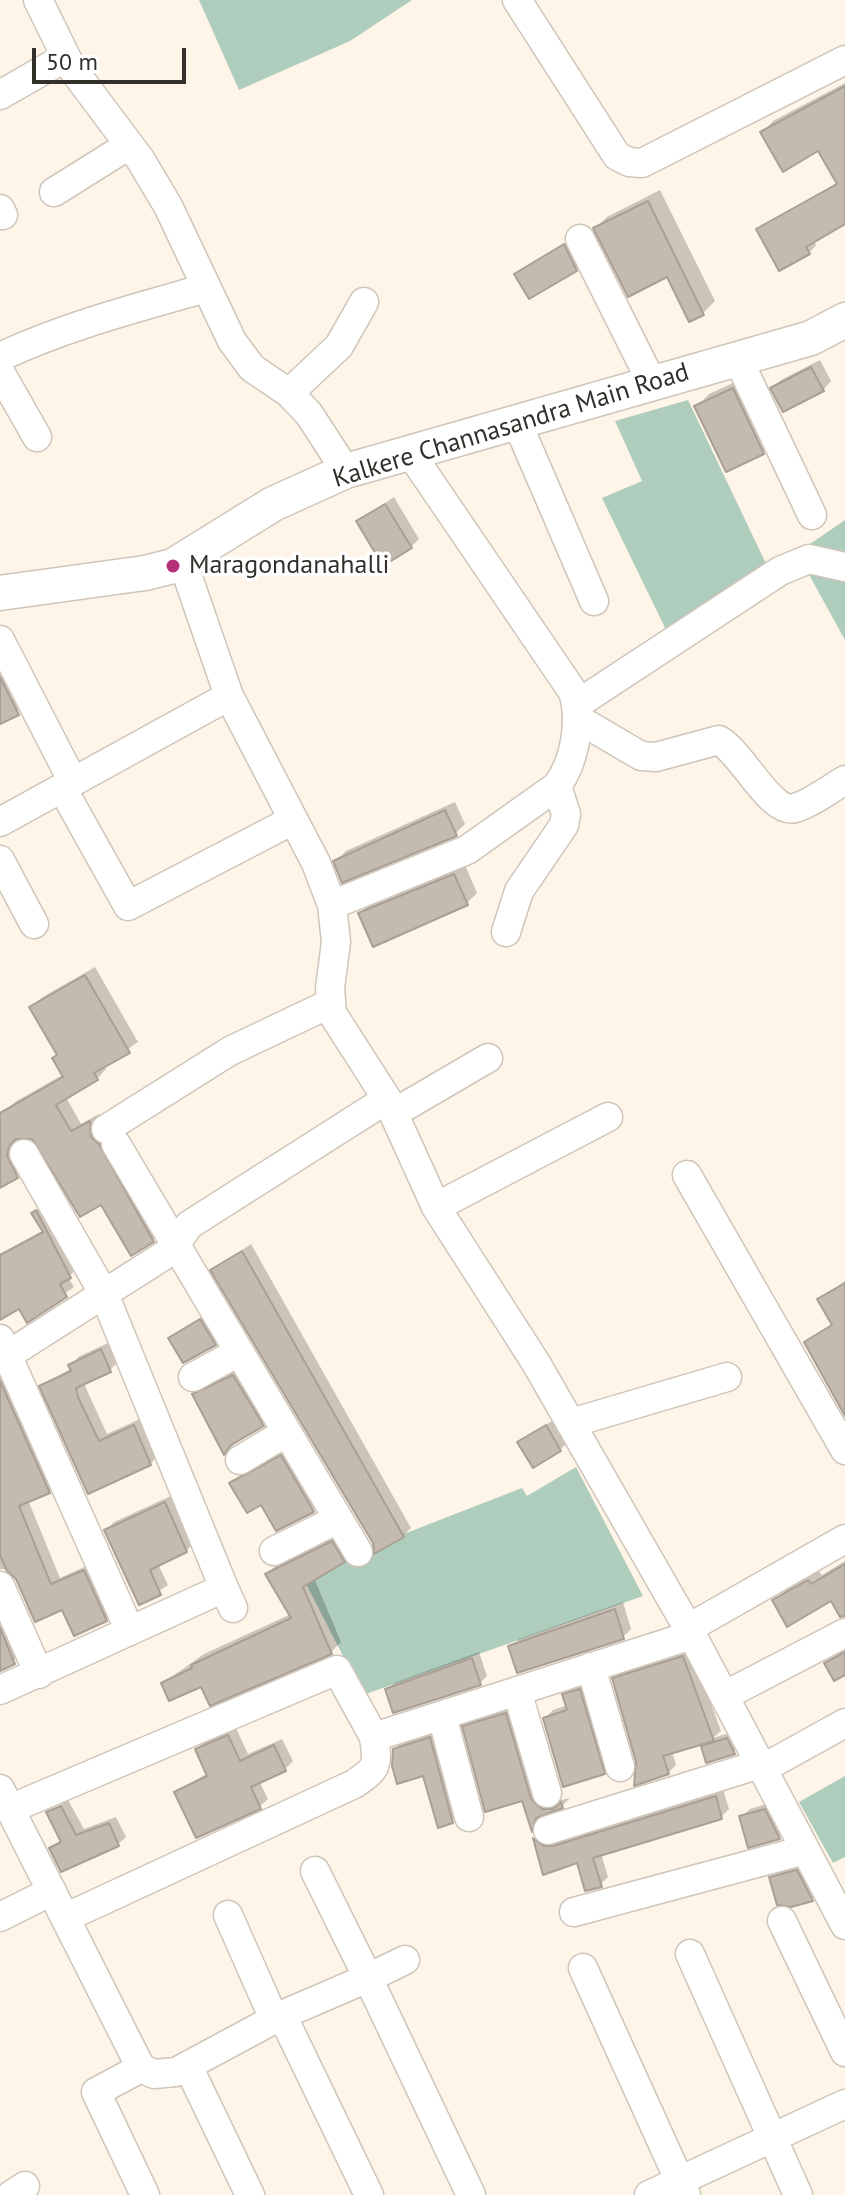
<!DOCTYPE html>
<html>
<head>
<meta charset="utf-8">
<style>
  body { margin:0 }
  #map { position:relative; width:845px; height:2195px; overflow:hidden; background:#fff4e8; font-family:"PT Sans",sans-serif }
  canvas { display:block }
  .scale { position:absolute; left:32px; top:48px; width:154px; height:36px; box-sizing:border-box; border:4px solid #332f2b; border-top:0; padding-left:10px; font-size:24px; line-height:28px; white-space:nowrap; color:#332f2b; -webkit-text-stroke:6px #fff; paint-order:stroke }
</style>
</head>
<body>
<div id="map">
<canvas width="845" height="2195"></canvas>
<div class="scale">50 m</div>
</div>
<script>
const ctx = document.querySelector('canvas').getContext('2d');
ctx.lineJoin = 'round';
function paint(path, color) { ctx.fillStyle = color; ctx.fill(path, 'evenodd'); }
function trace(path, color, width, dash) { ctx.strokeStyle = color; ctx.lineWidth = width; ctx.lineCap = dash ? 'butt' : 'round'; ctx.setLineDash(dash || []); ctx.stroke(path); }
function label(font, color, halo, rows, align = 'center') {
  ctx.font = font + ' "PT Sans",sans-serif'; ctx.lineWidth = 7; ctx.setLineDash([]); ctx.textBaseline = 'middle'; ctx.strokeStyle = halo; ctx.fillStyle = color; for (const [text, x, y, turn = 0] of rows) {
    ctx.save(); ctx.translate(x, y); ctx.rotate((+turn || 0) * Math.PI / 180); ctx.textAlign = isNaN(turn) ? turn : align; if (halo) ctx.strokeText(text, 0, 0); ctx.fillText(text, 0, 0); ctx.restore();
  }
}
paint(new Path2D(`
  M199 0H412L350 41 239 90Z
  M688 400 770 572 669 636 602 498 642 481 615 421Z
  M845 520V640L797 553Z
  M576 1467 643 1596 363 1695 301 1574 522 1488 527 1496Z
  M845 1776V1857L833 1863 799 1802Z`), '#aecdbc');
paint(new Path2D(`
  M845 83V222L814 241 816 245 809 253 758 230 838 182 819 149 762 133 773 121Z
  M660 190 715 301 703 313 668 275 595 229 607 217Z
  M573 238 584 261 576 269 516 274Z
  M820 360 831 381 823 390 773 388 781 380Z
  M746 377 776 440 763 453 697 406 709 394Z
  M394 497 419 539 411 547 358 521Z
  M7 668 26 705 0 722V671Z
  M455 802 465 824 455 834 336 861 346 851Z
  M465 865 477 893 467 903 360 913 370 903Z
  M95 967 138 1042 104 1066 106 1069 97 1079 66 1097 81 1124 99 1114 100 1128 162 1231 153 1240 101 1203 40 1144 25 1135 15 1142 26 1167 0 1187V1133L5 1112 15 1102 64 1074 59 1054 32 1008 41 998Z
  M42 1205 78 1268 68 1277 74 1287 28 1320 20 1306 0 1318V1255L44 1230 34 1213Z
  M251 1244 411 1528 403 1536 375 1543 213 1270Z
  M845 1281V1411L806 1342 834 1323 820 1299Z
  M209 1312 223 1336 214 1344 170 1338Z
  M110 1342 118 1362 110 1370 84 1382 86 1388 107 1434 142 1418 158 1456 150 1464 89 1492 42 1386 72 1368 78 1357Z
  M242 1368 270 1416 225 1452 195 1394 203 1386Z
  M7 1371 57 1483 49 1491 28 1500 60 1578 93 1563 114 1610 106 1619 63 1607 10 1570 0 1569V1375Z
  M555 1419 568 1442 560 1450 520 1442Z
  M290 1449 321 1502 313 1510 276 1529 261 1503 232 1483Z
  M173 1495 194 1543 186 1551 158 1564 168 1585 140 1603 106 1531 114 1522Z
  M343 1532 354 1550 314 1578 341 1642 331 1652 202 1684 163 1683 204 1654 291 1614 267 1574 278 1563Z
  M845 1561V1616L832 1599 774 1601 785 1590 819 1571 822 1575Z
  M0 1602 22 1654 0 1669Z
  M623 1602 631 1629 623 1637 511 1647 519 1639Z
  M845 1648V1673L827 1663Z
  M691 1649 721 1731 713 1738 736 1731 742 1744 734 1752 708 1760 704 1747 711 1740 672 1752 676 1765 668 1773 638 1762 614 1679 622 1671Z
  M479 1652 487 1676 480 1683 387 1690 394 1683Z
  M588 1682 612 1764 604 1772 545 1718 553 1710 568 1705 565 1695 573 1687Z
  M514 1706 551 1802 570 1798 562 1806 542 1814 532 1828 523 1798 465 1727 473 1719Z
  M236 1728 248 1754 282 1739 293 1761 285 1769 259 1781 268 1799 259 1807 176 1792 208 1773 197 1749 205 1741Z
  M438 1730 461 1813 452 1821 425 1773 394 1750 403 1741Z
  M723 1789 729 1809 721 1817 601 1853 608 1877 600 1885 578 1860 544 1872 535 1847 536 1838 543 1832Z
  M68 1800 84 1829 116 1817 126 1837 118 1844 51 1848 62 1839 48 1813Z
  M773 1802 787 1829 779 1837 749 1845 741 1817 750 1809Z
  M805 1863 820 1891 812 1899 772 1878 780 1870Z`), '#0003');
const building = new Path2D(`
  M845 86V224L806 247 810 254 779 271 756 229 837 184 818 151 783 172 760 132Z
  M648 201 704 315 689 322 667 277 628 297 593 228Z
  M564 244 577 271 529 299 514 274Z
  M811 367 824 391 783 412 770 388Z
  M733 388 764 454 726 472 694 406Z
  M385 504 412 548 383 566 356 521Z
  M0 677 19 715 0 724Z
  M445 810 457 836 342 883 333 861Z
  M454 874 468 905 373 947 358 913Z
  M85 975 130 1053 94 1073 98 1080 56 1105 71 1131 90 1121 91 1137 99 1144 154 1242 131 1256 101 1205 80 1217 32 1139H16L10 1145 7 1155 18 1178 0 1188V1113L63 1077 52 1058 57 1055 29 1007Z
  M36 1210 71 1278 60 1284 67 1297 27 1323 19 1309 0 1320V1255L43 1232 31 1213Z
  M242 1251 404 1537 374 1554 373 1543 210 1270Z
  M845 1283V1416L804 1342 832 1325 817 1299Z
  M200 1319 216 1345 183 1363 168 1338Z
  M101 1349 111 1372 76 1388 78 1397 99 1441 134 1425 151 1465 88 1494 39 1386 71 1371 68 1365Z
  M233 1375 264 1426 231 1445 224 1455 192 1394Z
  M0 1381 50 1493 19 1506 51 1584 84 1570 107 1621 74 1636 62 1610 35 1622 16 1579 7 1571 0 1555Z
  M546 1425 561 1451 533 1468 517 1442Z
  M281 1455 314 1512 276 1531 261 1505 247 1513 229 1483Z
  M165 1502 187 1552 150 1570 161 1595 139 1605 104 1530Z
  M332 1541 345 1562 303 1587 332 1654 210 1706 201 1687 169 1701 161 1683 192 1668 191 1665 291 1618 265 1574Z
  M845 1564V1616L840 1617 831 1601 787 1627 772 1600 808 1580 811 1584Z
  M615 1609 624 1639 517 1673 508 1646Z
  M0 1628 15 1664 0 1671Z
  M845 1652V1675L834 1681 824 1663Z
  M683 1656 714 1741 663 1756 669 1774 634 1786 636 1762 612 1678Z
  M472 1658 481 1685 393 1713 385 1689Z
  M580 1689 605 1774 563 1787 543 1718 567 1710 562 1694Z
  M506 1713 531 1799 542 1809H553L561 1802 563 1808 536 1818 532 1832 522 1801 485 1812 462 1726Z
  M228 1735 240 1761 274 1745 286 1771 251 1787 261 1809 196 1838 174 1792 207 1776 195 1749Z
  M430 1737 453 1823 438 1828 423 1776 397 1784 392 1766 393 1749Z
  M727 1738 735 1754 706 1763 701 1746Z
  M716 1796 722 1819 593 1858 602 1887 585 1891 577 1863 543 1875 533 1838 544 1846H553Z
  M61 1806 76 1835 109 1823 119 1846 61 1872 49 1848 61 1842 46 1812Z
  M765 1809 780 1839 748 1848 739 1816Z
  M797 1870 813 1901 791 1907 777 1905 769 1877Z`);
paint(building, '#c4baaf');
trace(building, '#a99f94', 2);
const minor = new Path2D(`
  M38 0 71 67 140 159 168 206 232 341 252 368 289 393 309 414 346 471
  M517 0 617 156 629 162 642 163 845 60
  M0 95 66 57
  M54 192 129 145
  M0 209 3 215
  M580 239 652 383
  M0 357C66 326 136 308 206 288
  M738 359 812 515
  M0 372 37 437
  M289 393 339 346 364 302
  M516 420 594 601
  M0 640 73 782
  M576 705 780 571 809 559 845 567
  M578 719 641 756 656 757 719 740C743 754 771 815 795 808 812 803 830 789 845 780
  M62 788 128 906 293 820
  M0 822 229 696
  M0 860 34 924
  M332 905 467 850 557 786C575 761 582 722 573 692L411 454
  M506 932 519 891 564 825 566 814 557 786
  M394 1113 488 1058
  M106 1129 230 1051 331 1003
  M116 1144 358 1552
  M24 1154 104 1294 224 1588
  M687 1175 845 1450
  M436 1207 608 1117
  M0 1339 130 1631
  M0 1360 171 1251 189 1225 387 1099
  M193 1377 239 1352
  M571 1423 727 1377
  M240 1460 287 1432
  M274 1551 338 1519
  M0 1586 39 1674
  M689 1628 845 1539
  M692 1635 845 1925
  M591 1667 620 1767
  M0 1690 224 1588 233 1608
  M517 1691 547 1793
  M724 1696 845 1633
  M442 1716 469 1817
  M762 1769 845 1723
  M0 1789 10 1809 337 1670 374 1737 692 1635 536 1363 436 1207 387 1099 332 1013 330 988 336 942 332 905 316 863 229 696 182 560
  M10 1809 141 2068 96 2092 145 2195
  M548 1830 760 1764
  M574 1912 805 1850
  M228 1915 274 2019
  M0 1917 52 1891
  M67 1917 354 1784C378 1768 378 1766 374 1737
  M782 1921 845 2052
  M690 1954 798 2195
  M405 1960 368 1978 471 2195
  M583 1968 686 2195
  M282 2015 369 2195
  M188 2066 250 2195
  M141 2068 154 2074 176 2072 282 2015 368 1978 315 1871
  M11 2195 25 2186
  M649 2195 845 2104`);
const major = new Path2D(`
  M0 593 145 573 173 566 273 504 346 471 811 338 845 320`);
trace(minor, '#cfc5b9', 31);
trace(major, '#cfc5b9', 37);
trace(minor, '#fff', 28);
trace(major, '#fff', 34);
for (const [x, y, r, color] of [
  [173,566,8,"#b63278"]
]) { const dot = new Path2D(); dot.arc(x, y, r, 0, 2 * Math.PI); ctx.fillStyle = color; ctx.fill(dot); trace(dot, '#fff', 3); }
label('26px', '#332f2b', '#fff', [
  ["Kalkere Channasandra Main Road",511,426,-17]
]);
label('26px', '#332f2b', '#fff', [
  ["Maragondanahalli",189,566]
], 'left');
</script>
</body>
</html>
